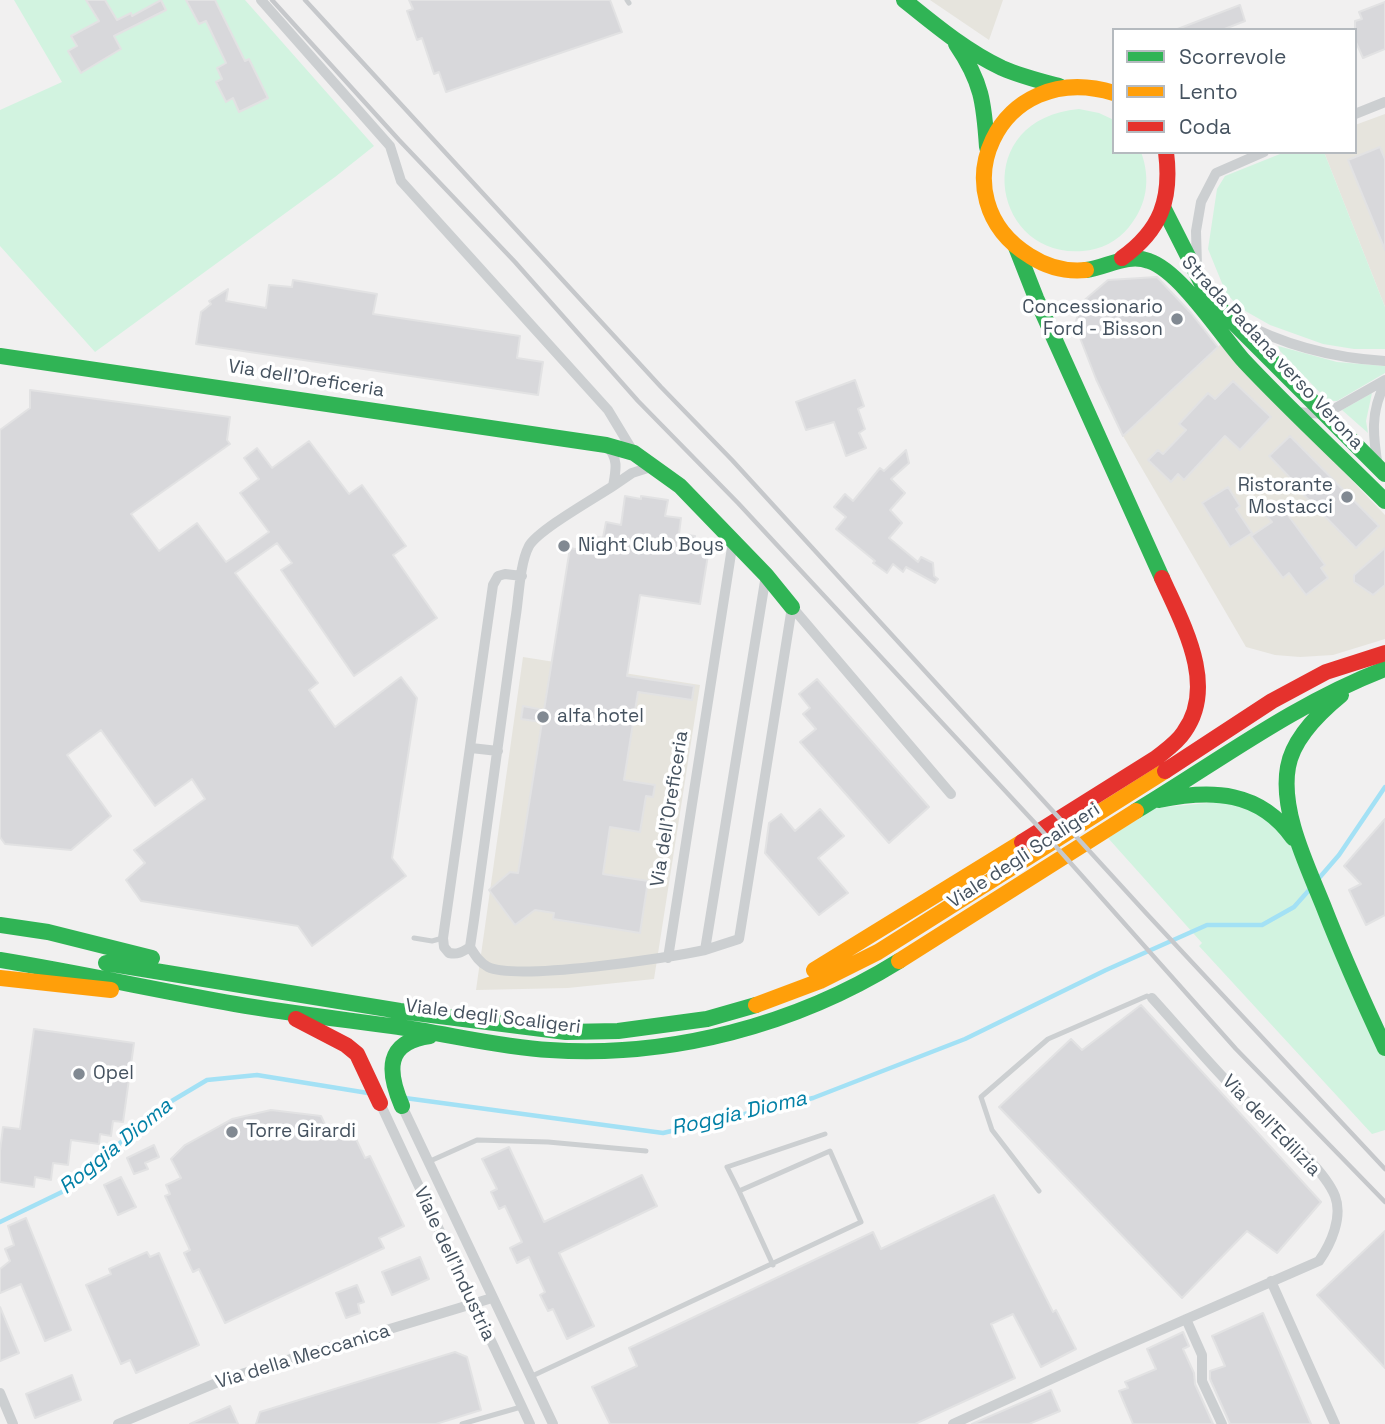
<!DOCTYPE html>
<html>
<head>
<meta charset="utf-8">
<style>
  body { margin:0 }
  #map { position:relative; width:1385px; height:1424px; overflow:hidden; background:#f1f0f0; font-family:"Space Grotesk",sans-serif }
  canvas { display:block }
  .legend { position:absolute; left:1112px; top:28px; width:245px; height:126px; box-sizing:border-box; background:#fff; border:2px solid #b5babf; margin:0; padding:9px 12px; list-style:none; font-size:21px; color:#45525f }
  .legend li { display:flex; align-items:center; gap:14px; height:35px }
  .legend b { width:35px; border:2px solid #b5babf }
</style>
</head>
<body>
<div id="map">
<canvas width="1385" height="1424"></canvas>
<ul class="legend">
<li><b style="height:9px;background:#30b455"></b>Scorrevole</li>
<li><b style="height:9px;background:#ff9f0a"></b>Lento</li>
<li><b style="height:9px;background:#e5322d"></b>Coda</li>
</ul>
</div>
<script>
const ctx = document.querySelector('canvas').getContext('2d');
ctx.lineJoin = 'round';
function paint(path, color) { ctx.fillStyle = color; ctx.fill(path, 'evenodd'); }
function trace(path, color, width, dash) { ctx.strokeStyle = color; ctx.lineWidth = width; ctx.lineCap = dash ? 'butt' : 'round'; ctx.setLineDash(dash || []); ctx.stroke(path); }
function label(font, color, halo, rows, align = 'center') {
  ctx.font = font + ' "Space Grotesk",sans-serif'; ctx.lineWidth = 7; ctx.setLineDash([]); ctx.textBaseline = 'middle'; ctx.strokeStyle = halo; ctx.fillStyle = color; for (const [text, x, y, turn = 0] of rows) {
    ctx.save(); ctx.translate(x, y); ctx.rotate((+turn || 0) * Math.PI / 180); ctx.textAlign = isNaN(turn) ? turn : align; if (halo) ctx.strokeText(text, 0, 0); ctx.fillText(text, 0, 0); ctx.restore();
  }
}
paint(new Path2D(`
  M930 0H1003L989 40Z
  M1385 114V307L1324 152H1355V125Z
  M1221 344 1385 515V639L1333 655 1300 657 1275 655 1246 647 1123 436Z
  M523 657 700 685 654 979 568 988 476 990Z`), '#e6e4dd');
paint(new Path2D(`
  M14 0H245L374 146 335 177 95 352 0 246V110L62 82Z
  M1079 109 1099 113 1114 120V152H1141C1151 179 1147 205 1129 227 1118 241 1100 250 1083 251 991 259 968 119 1079 109Z
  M1285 152H1324L1385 307V349H1354L1323 344 1270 325 1240 308 1226 293 1208 249 1217 189 1225 176Z
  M1278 346 1337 362 1385 366V373L1337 401H1328L1280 351Z
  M1372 393 1366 421 1368 433 1342 410Z
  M1240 800 1286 833 1385 1055V1130L1372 1134 1199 946 1202 943 1108 838 1155 808Z`), '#d2f3e0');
trace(new Path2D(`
  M1320 877 1339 855 1385 787
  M405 1098 663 1133 813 1098 965 1039 1106 970 1207 925H1262L1294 907 1310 889
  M0 1222 62 1192 165 1105 207 1080 257 1075 368 1093`), '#a3e1f5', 4.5);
const building = new Path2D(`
  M86 0H105L117 20 131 13 132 16 161 0 166 10 114 36 121 49 81 73 68 51 77 46 71 36 99 21Z
  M186 0H215L245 61 249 59 268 98 239 112 233 98 226 102 216 82 222 79 217 68 226 63 206 21 199 24Z
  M409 0H610L622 32 446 92 439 72 434 74 422 38 417 40 407 11 413 9Z
  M1385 2V49L1363 58 1355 40V21L1362 19 1359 12Z
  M1240 5 1245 21 1222 30H1175Z
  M1380 147 1385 159V250L1348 160Z
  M1157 277 1191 313 1218 347 1123 436 1096 379 1075 325 1081 303 1108 280Z
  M293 280 377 294 373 314 520 336 517 358 543 362 538 395 196 344 201 312 211 304 209 301 228 289 226 301 266 308 269 285 292 287Z
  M855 380 864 406 858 409 865 429 859 433 866 448 846 456 834 422 806 430 796 402Z
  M1233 381 1271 417 1240 450 1225 436 1184 480 1178 474 1171 482 1148 460 1158 450 1163 454 1186 430 1179 424 1208 393 1215 399Z
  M30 390 230 417 227 440 230 444 131 514 159 551 197 523 226 562 241 552 269 532 240 493 259 479 244 458 257 448 272 468 309 441 349 494 362 485 406 546 393 555 437 618 354 676 281 570 292 563 277 543 235 573 318 683 309 690 335 727 401 677 417 698 392 858 406 876 312 946 298 926 141 901 126 880 145 863 134 850 205 799 192 779 155 806 101 730 67 755 111 816 71 850 5 844 0 837V430L30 408Z
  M1290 436 1379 526 1356 548 1296 487 1297 485 1269 456Z
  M906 450 909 463 891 479 905 493 890 510 902 523 889 538 918 562 921 557 933 563 934 576 938 579 935 583 906 567 903 572 893 564 887 573 873 563 875 561 836 529 846 517 834 507 845 494 853 501 880 468 884 471Z
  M1228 487 1240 506 1236 509 1252 533 1230 547 1202 503Z
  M625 496 641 499V496L668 500 665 516 681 518 679 534 695 536 692 552 708 555 700 604 640 595 627 676 694 686 692 700 638 692 624 780 655 785 653 797 646 796 640 832 610 827 603 874 648 881 640 933 553 919 554 913 535 910 515 925 489 890 510 872 518 873 542 722 521 719 523 706 544 710 570 548 585 551 587 535 603 538 606 522 621 525Z
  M1279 503 1325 565 1321 568 1328 578 1306 595 1289 573 1283 578 1251 536 1272 522 1266 515Z
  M1385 548V585L1373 595 1354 582V575Z
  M817 679 929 807 889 843 800 742 816 729 803 714 810 708 799 694Z
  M820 809 844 836 818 858 848 893 819 915 765 853 769 823 781 814 795 831Z
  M1385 819V915L1366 925 1349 890 1361 884 1344 866Z
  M1141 1005 1321 1202 1277 1253 1247 1231 1182 1298 999 1107 1071 1039 1082 1050Z
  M34 1029 134 1043 123 1122 113 1121 111 1136 100 1134 99 1144 71 1140 68 1165 53 1163 51 1180 35 1177 34 1187 0 1182V1151L3 1127 20 1129Z
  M271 1110 321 1116 328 1131 348 1122 365 1158 370 1156 404 1226 379 1238 384 1248 225 1323 199 1269 193 1272 184 1253 190 1250 165 1196 170 1194 166 1185 181 1178 171 1159 185 1145 232 1119Z
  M154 1145 159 1157 145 1163 148 1169 134 1174 127 1158Z
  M509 1147 544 1222 642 1175 657 1206 559 1253 594 1326 567 1339 553 1309 548 1311 540 1295 545 1292 529 1257 517 1263 510 1248 522 1242 505 1206 499 1209 491 1192 497 1189 482 1159Z
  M121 1177 136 1207 118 1215 104 1185Z
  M994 1195 1053 1312 1056 1310 1076 1349 1041 1367 1013 1314 991 1324 1015 1378 915 1424H610L592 1387 637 1366 629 1348 873 1232 881 1249Z
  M26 1218 71 1330 45 1341 21 1284 0 1293V1269L10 1261 5 1249 14 1245 8 1226Z
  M1385 1231V1368L1317 1295Z
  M147 1252 150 1257 159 1253 199 1345 136 1373 130 1360 121 1364 86 1285 111 1274 109 1269Z
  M420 1257 429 1279 392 1295 382 1272Z
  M357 1285 364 1302 358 1304 360 1313 346 1318 336 1293Z
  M0 1307 19 1353 0 1361Z
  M1263 1313 1311 1424H1230L1210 1379V1371L1225 1366 1212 1336Z
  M1183 1332 1189 1346 1183 1349 1194 1373 1195 1384 1213 1424H1133L1119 1391 1128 1388 1125 1382 1156 1369 1147 1349Z
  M455 1352 467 1357 481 1410 436 1424H256L260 1412Z
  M72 1375 81 1400 35 1418 26 1394Z
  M1051 1390 1060 1411 1029 1424H972Z
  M230 1406 238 1424H190Z`);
paint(building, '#d8d8db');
trace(building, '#e2e2e3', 2);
trace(new Path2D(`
  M627 0 629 3
  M414 938 432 941 443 938
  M428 1162 477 1140 548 1142 646 1151
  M739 1191 727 1167 825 1134
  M1039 1191 992 1130 981 1097 1048 1039 1147 996 1152 998
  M530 1377 861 1222 830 1151 739 1191 773 1265
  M462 1424 521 1407`), '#cccfd1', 5);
trace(new Path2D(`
  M261 0 390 146 401 181 608 410 634 453
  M1355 114 1385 102
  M1197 266 1196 231 1201 202 1216 173 1264 152
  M1237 320C1283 345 1333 358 1385 361
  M1296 412 1325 414 1385 380
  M1378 467C1373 436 1370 412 1385 384
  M613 486 632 473 654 466
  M522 576 505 574 498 576 493 585 443 938 444 947 449 953C458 955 462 952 470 947L474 920 515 621C519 600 519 565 529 546 538 530 595 498 613 486 616 470 619 458 606 445
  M792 607 951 794
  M471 748 498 751
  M470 947C475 955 479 962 488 967 518 981 668 958 705 950L766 575
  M705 950 739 939 792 607
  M668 958 733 541
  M380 1103 530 1424
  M402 1106 553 1424
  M1271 1281 1335 1424
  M1186 1319 1202 1355V1381L1222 1424
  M0 1393 13 1424
  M118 1424 228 1378 492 1298
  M953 1424 1104 1355 1319 1261C1331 1244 1343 1217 1335 1196 1322 1164 1268 1123 1243 1098 1211 1066 1182 1031 1152 998`), '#cccfd1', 10);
trace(new Path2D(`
  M904 0C935 25 966 51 1002 68 1020 76 1040 81 1059 86
  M956 44C982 82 984 103 987 147
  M1164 209 1204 288 1225 314 1385 474
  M1016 247 1036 298 1162 578
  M1086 270C1107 267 1128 253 1149 261 1180 271 1221 335 1244 361 1289 409 1338 454 1385 501
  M0 356 606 445 634 453 680 486 766 575 792 607
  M1341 695C1319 713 1293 738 1288 767 1280 811 1307 865 1323 905 1342 954 1363 1001 1385 1048
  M1159 800C1212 789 1260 791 1293 838
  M1136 811C1219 761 1294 704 1385 669
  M0 925 48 932 152 958
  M0 960C79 973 156 990 235 1004 287 1013 340 1019 392 1026 445 1033 497 1047 550 1050 671 1058 796 1025 899 961
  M106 963 400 1011 566 1032 618 1031 707 1019 756 1005
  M402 1106C387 1071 385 1042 430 1036`), '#30b455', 16);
trace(new Path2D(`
  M1086 270C1066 272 1047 267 1030 256 936 199 997 57 1114 93
  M899 961 1136 811
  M814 970 1022 842
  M0 978 111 990
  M756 1005 820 981 878 952 1165 771`), '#ff9f0a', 16);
trace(new Path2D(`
  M1122 258C1161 230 1172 199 1166 152
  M1165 771 1272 701 1326 672 1385 653
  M1022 842 1156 758C1166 750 1177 743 1184 732 1218 685 1182 623 1162 578
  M296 1019 346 1045 357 1054 380 1103`), '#e5322d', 16);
trace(new Path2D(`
  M272 0 399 140 515 262 638 401 738 503 1035 823 1236 1049 1385 1202
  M305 0 661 387 732 460 1146 913 1385 1169`), '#c6c8cb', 4.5);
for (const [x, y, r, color] of [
  [1177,319,7,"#818992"],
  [1347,497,7,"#818992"],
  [564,546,7,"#818992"],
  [543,717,7,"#818992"],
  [79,1074,7,"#818992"],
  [232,1132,7,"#818992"]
]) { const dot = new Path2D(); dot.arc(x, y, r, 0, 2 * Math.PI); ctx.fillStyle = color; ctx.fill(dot); trace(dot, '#fff', 2.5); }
label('19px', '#45525f', '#fff', [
  ["Concessionario",1163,308,"right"],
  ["Ford - Bisson",1163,330,"right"],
  ["Ristorante",1333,486,"right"],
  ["Mostacci",1333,508,"right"],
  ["Night Club Boys",578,546],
  ["alfa hotel",557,717],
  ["Opel",93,1074],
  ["Torre Girardi",246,1132]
], 'left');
label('19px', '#45525f', '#fff', [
  ["Strada Padana verso Verona",1272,353,47],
  ["Via dell'Oreficeria",306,379,9],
  ["Via dell'Oreficeria",670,809,-81],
  ["Viale degli Scaligeri",1024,856,-33],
  ["Viale degli Scaligeri",493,1017,7],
  ["Via dell'Edilizia",1271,1126,46],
  ["Viale dell'Industria",454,1264,65],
  ["Via della Meccanica",303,1357,-17]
]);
label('italic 21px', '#0280a6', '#fff', [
  ["Roggia Dioma",739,1114,-13],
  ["Roggia Dioma",116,1147,-39]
]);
</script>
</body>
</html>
